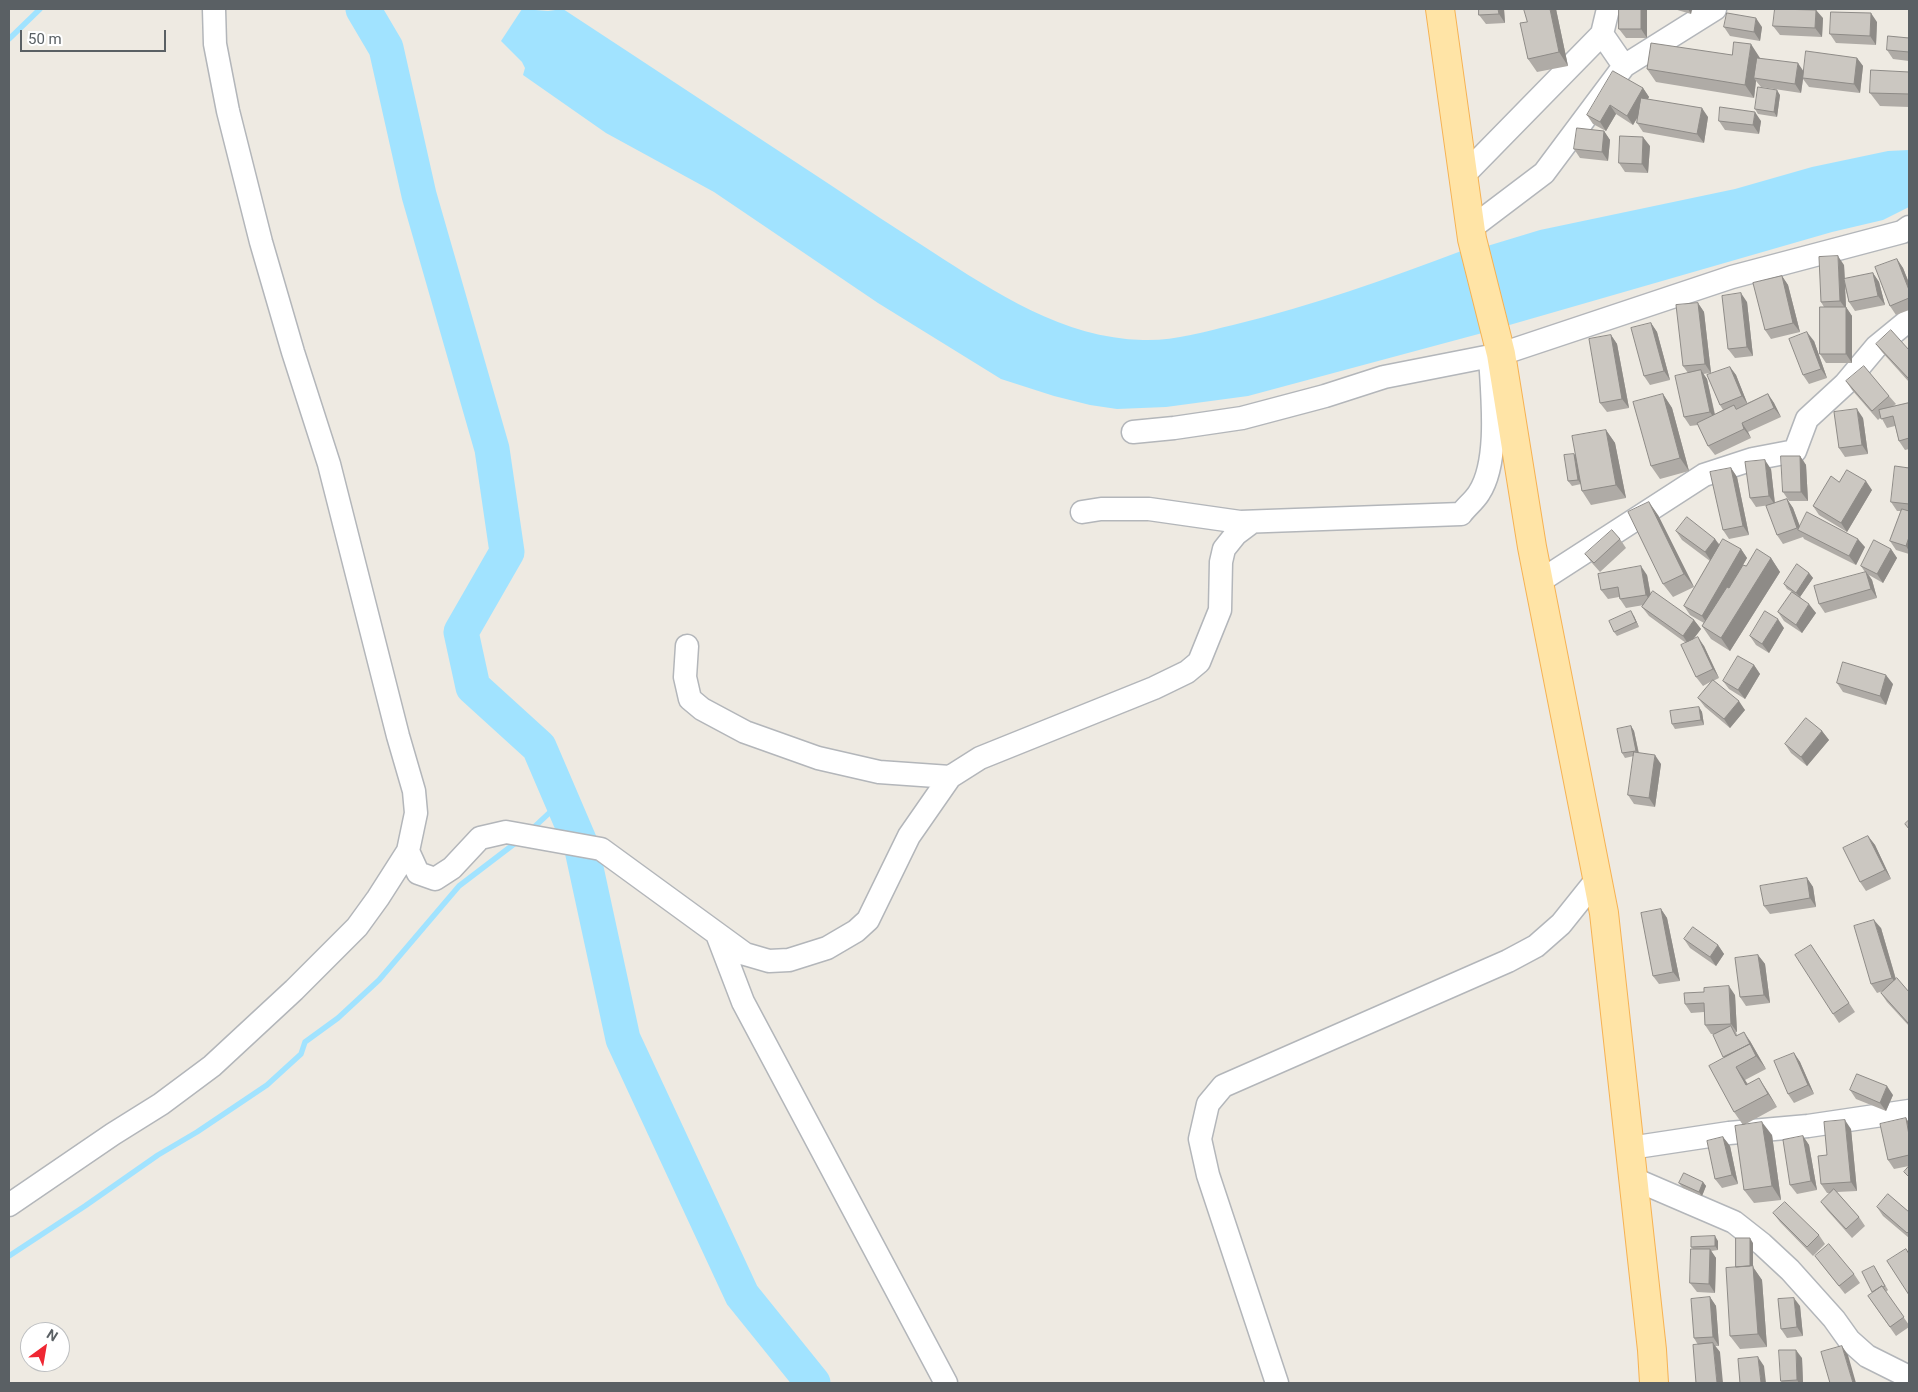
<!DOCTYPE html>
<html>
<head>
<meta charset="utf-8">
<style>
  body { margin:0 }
  #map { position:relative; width:1918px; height:1392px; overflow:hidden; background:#eeeae2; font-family:Roboto,sans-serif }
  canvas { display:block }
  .frame { position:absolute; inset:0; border:10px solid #5a6064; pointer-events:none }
  .north { position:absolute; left:20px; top:1322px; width:50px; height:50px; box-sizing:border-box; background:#fff; border:1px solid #bdbfc1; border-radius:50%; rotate:32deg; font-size:14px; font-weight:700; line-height:20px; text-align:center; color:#5a6064 }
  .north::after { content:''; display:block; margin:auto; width:18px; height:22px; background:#ef2733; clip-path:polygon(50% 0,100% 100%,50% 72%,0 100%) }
  .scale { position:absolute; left:20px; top:30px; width:146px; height:22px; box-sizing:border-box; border:2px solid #5a6064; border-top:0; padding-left:6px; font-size:15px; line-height:18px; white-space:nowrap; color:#5a6064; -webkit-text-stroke:4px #fff; paint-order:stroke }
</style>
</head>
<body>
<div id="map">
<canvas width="1918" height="1392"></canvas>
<div class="frame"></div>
<div class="north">N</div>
<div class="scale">50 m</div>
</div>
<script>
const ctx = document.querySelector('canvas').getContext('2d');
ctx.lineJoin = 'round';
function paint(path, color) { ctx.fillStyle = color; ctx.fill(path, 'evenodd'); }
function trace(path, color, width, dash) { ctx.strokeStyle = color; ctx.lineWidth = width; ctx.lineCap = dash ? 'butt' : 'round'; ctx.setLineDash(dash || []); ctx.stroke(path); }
paint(new Path2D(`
  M522 9 548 11 563 9C652 67 740 126 829 184 863 207 897 229 931 251 996 293 1063 338 1143 340 1174 341 1203 332 1233 325 1312 306 1387 279 1464 250L1486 332 1248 396 1166 407 1117 409 1090 405 1054 396 1001 379 878 303 714 192 606 133 523 75 525 68 522 62 501 41Z
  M1909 150V207L1883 220 1832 232 1506 326 1484 247 1540 230 1735 189 1812 167 1888 151Z`), '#a1e3ff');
trace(new Path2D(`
  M9 39 40 9
  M531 830 562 801
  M9 1256 85 1206 158 1155 197 1132 267 1085 301 1054 305 1042 338 1018 379 980 459 886 518 841`), '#a1e3ff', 5.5);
trace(new Path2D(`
  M363 9 386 48 419 195 492 449 507 552 461 632 473 687 539 747 581 845 623 1039 742 1295 813 1383`), '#a1e3ff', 35);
const minor = new Path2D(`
  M1602 34 1624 66
  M1463 176 1602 34 1608 9
  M1470 229 1544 173 1624 66 1715 9
  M1133 432 1174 428 1242 418 1325 396 1384 377 1501 354 1732 277 1902 232 1909 227
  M1082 512 1101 509H1149L1240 522 1461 514C1466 507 1474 501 1479 493 1500 461 1492 394 1490 356
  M1540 581 1704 475 1753 459 1795 451 1807 419 1845 384 1876 347 1909 320
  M687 646 685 677 690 699 702 709 745 732 818 758 879 772 950 777 980 758 1154 688 1187 672 1199 662 1220 610 1221 562 1224 549 1236 534 1252 522
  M408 851 418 873 435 879 452 868 480 838 506 832 601 849 745 954 769 961 789 960 827 948 856 931 868 920 909 836 950 777
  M717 934 743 1002 946 1383
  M1630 1148 1729 1133 1808 1126 1909 1111
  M1634 1179 1734 1222 1762 1244 1790 1270 1834 1319 1849 1340 1867 1356 1909 1377
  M9 1205 113 1134 161 1104 212 1066 294 990 357 927 378 898 408 851 416 813 414 791 398 736 329 464 293 352 261 242 228 111 215 44 214 9
  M1277 1383 1208 1175 1200 1139 1208 1104 1223 1086 1508 961 1536 946 1561 924 1597 879`);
const major = new Path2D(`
  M1440 9 1472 239 1501 354 1532 547 1604 913 1652 1350 1654 1383`);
trace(minor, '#b3b6ba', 25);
trace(major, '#f6b253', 30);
trace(minor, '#fff', 22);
trace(major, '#ffe4a6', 28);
paint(new Path2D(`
  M1479 9H1504L1505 23 1486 24 1479 15Z
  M1556 9 1568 66 1537 72 1528 59 1527 22Z
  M1619 9H1647V38H1626L1619 29Z
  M1674 9H1692L1691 14Z
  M1823 18 1822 37 1780 35 1773 26Z
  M1877 22 1876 45 1836 43 1830 34Z
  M1724 27H1762L1760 41 1730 36Z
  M1909 38V61L1893 59 1887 50Z
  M1732 55 1760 58 1803 71 1857 58 1863 66 1860 93 1809 87 1803 79 1801 93 1761 87 1756 81 1754 98 1656 82 1647 69Z
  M1909 72V107L1880 106 1870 93Z
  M1643 88 1649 97 1648 99 1708 117 1704 143 1643 132 1637 123 1638 117 1633 125 1616 114 1606 131 1593 124 1587 115Z
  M1780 95 1777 117 1758 114 1755 109Z
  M1719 121H1761L1759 134 1725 130Z
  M1604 131 1610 140 1608 161 1580 158 1574 149Z
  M1650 146 1648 173 1625 172 1619 163Z
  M1897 259 1903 268 1909 283V310L1896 315 1890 306Z
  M1844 265 1845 279 1873 273 1879 282 1885 305 1855 311 1849 302 1845 287 1846 307 1852 316V363H1826L1820 354 1824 307 1821 302Z
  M1782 276 1788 285 1800 332 1771 339 1765 330Z
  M1747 302 1753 356 1735 358 1728 349Z
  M1698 303 1704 312 1711 373 1703 374 1707 379 1715 414 1723 410 1720 405 1730 367 1736 375 1747 403 1768 394 1774 403 1781 417 1748 432 1751 438 1715 455 1708 446 1698 425 1690 426 1684 417 1688 373 1683 366Z
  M1651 323 1657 332 1670 380 1650 385 1644 376Z
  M1611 335 1617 344 1629 408 1607 412 1600 403Z
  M1814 341 1827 378 1809 384 1803 375Z
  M1876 344 1909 350V382L1882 352Z
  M1846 381 1889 396 1896 404 1893 406 1909 403V449L1905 450 1899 441 1895 426 1887 428 1881 417 1878 420 1852 390Z
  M1663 394 1672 408 1689 471 1660 479 1651 466Z
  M1863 418 1868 454 1845 457 1839 448Z
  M1606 430 1615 443 1626 498 1591 505 1582 491 1581 484 1572 486 1568 481 1574 454 1575 455Z
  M1800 456 1806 465 1808 501H1789L1783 492Z
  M1731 468 1737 477 1749 535 1729 539 1723 530Z
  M1909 468V554L1896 550 1890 541 1901 511H1897L1891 502Z
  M1771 469 1775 503 1787 499 1793 508 1800 527 1865 547 1856 565 1804 539 1803 537 1783 544 1777 535 1770 505 1756 507 1750 498Z
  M1839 482 1872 490 1847 532 1819 515 1813 506Z
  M1658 515 1694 587 1673 597 1663 584Z
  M1676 531 1715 539 1720 545 1741 549 1747 558 1743 565 1746 566 1771 558 1780 572 1730 651 1711 639 1702 626 1704 623 1690 615 1684 606 1710 561 1682 540Z
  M1620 539 1626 548 1600 572 1592 563 1585 554Z
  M1891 549 1897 558 1883 583 1869 575 1872 580 1877 598 1825 613 1819 604 1865 572 1861 566Z
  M1809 573 1813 578 1800 597 1816 613 1802 633 1784 621 1778 612 1792 592 1787 589 1784 584Z
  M1647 575 1651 595 1694 620 1701 629 1693 639 1704 646 1719 678 1713 681 1745 710 1730 728 1705 707 1698 698 1712 681 1703 686 1696 677 1686 643 1649 616 1642 607 1644 605 1626 608 1620 599 1619 597 1608 599 1601 590Z
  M1634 616 1639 627 1617 636 1614 632Z
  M1784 628 1769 653 1756 645 1750 636Z
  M1754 665 1760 674 1745 699 1729 689 1723 681Z
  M1837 683 1893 684 1886 705 1843 692Z
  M1699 707 1702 712 1704 725 1675 729 1672 724Z
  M1631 726 1634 731 1639 753 1661 764 1655 807 1634 804 1628 795 1634 756 1625 758 1622 753Z
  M1822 731 1829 740 1807 766 1791 753 1785 744Z
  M1868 836 1875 845 1891 879 1866 891 1860 882Z
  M1807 878 1813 887 1816 907 1770 914 1764 906Z
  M1661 909 1667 918 1680 981 1659 984 1653 976Z
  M1881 928 1896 979 1909 992V1026L1887 1002 1881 993 1883 991 1877 993 1871 984Z
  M1684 939 1718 945 1724 954 1716 966 1690 948Z
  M1817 954 1855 1012 1839 1023 1833 1014Z
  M1758 955 1765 964 1770 1003 1746 1006 1740 997Z
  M1735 995 1737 1032H1736L1737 1035 1750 1041 1766 1069 1745 1080 1748 1084 1768 1092 1777 1107 1744 1125 1772 1135 1781 1200 1754 1203 1744 1190 1743 1125 1734 1112 1724 1058 1713 1035 1716 1034H1711L1705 1025 1704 1012 1691 1013 1685 1004Z
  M1794 1053 1800 1062 1814 1094 1794 1103 1788 1094Z
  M1850 1090 1893 1095 1886 1111 1856 1099Z
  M1906 1118 1909 1123V1166L1894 1169 1888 1160Z
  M1851 1129 1857 1191 1837 1192 1859 1217 1865 1226 1852 1238 1827 1210 1821 1202 1830 1193H1827L1821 1184 1827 1155Z
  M1803 1136 1809 1145 1817 1190 1797 1194 1790 1185Z
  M1723 1137 1730 1146 1738 1184 1722 1188 1715 1179Z
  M1703 1182 1706 1186 1702 1196 1683 1188 1679 1183Z
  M1877 1207 1909 1212V1238L1883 1216Z
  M1773 1213 1819 1235 1825 1244 1813 1256 1780 1222Z
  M1718 1241V1250L1711 1251 1716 1258 1715 1293 1697 1292 1690 1283 1693 1249 1691 1247Z
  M1753 1243V1267L1762 1280 1767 1347 1740 1349 1730 1336 1736 1267Z
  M1815 1256 1854 1274 1860 1283 1845 1294Z
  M1874 1266 1888 1290 1886 1292 1909 1325V1327L1896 1336 1868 1296 1873 1293Z
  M1710 1297 1716 1306 1719 1346H1715L1720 1352 1698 1345 1694 1338Z
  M1800 1306 1803 1336 1787 1338 1781 1329Z
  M1802 1358 1803 1383H1782L1781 1381Z`), '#afaba6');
paint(new Path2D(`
  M1498 9H1504L1505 23 1499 14Z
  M1550 9H1556L1568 66 1559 52Z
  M1641 9H1647V38L1641 29Z
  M1688 9H1692L1691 14Z
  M1816 10 1823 18 1822 37 1815 28Z
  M1871 13 1877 22 1876 45 1870 36Z
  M1756 18 1762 27 1760 41 1754 32Z
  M1751 44 1760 58 1757 79 1754 78 1756 81 1754 98 1745 85Z
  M1857 58 1863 66 1860 93 1854 84Z
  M1798 63 1804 72 1801 93 1795 84Z
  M1643 88 1649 97 1633 125 1627 116Z
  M1777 90 1780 95 1777 117 1774 112Z
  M1610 105 1616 114 1606 131 1600 122Z
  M1702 108 1708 117 1704 143 1697 134Z
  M1755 112 1761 121 1759 134 1753 125Z
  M1604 131 1610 140 1608 161 1602 152Z
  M1643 137 1650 146 1648 173 1642 164Z
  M1838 256 1844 265 1846 307 1852 316V363L1846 354V309L1840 301Z
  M1897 259 1903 268 1909 283V290Z
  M1873 273 1879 282 1885 305 1878 296Z
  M1782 276 1788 285 1800 332 1793 323Z
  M1741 293 1747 302 1753 356 1747 347Z
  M1698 303 1704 312 1711 373 1705 364Z
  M1651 323 1657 332 1670 380 1664 371Z
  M1807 332 1814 341 1827 378 1821 369Z
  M1611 335 1617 344 1629 408 1622 399Z
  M1730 367 1736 375 1748 405 1742 396Z
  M1701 370 1707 379 1716 421 1710 412Z
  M1663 394 1672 408 1689 471 1680 458Z
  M1768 394 1774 403 1781 417 1774 408Z
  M1857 409 1863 418 1868 454 1862 445Z
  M1742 423 1748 432 1751 438 1744 429Z
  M1606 430 1615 443 1626 498 1616 485Z
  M1574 454 1577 458 1581 484 1578 480Z
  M1800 456 1806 465 1808 501 1801 492Z
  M1765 460 1771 469 1775 505 1769 496Z
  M1731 468 1737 477 1749 535 1743 526Z
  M1866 481 1872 490 1847 532 1841 523Z
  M1787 499 1793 508 1802 532 1800 531 1797 528Z
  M1649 502 1658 515 1694 587 1684 574Z
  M1909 537V551L1906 546Z
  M1715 539 1721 548 1711 561 1705 552Z
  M1858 539 1865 547 1856 565 1849 556Z
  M1741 549 1747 558 1708 625 1702 616Z
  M1891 549 1897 558 1883 583 1877 574Z
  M1771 558 1780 572 1730 651 1721 638Z
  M1641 566 1647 575 1652 603 1646 595Z
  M1866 572 1872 580 1877 598 1871 589Z
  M1809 573 1813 578 1800 597 1796 593Z
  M1809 604 1816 613 1802 633 1796 625Z
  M1631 611 1634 616 1639 627 1636 622Z
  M1778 619 1784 628 1769 653 1762 644Z
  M1694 620 1701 629 1689 645 1683 636Z
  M1698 637 1704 646 1719 678 1713 669Z
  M1754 665 1760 674 1745 699 1738 690Z
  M1886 675 1893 684 1886 705 1880 696Z
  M1739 701 1745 710 1730 728 1724 719Z
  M1699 707 1702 712 1704 725 1701 720Z
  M1631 726 1634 731 1639 755 1636 751Z
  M1822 731 1829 740 1807 766 1801 757Z
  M1655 755 1661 764 1655 807 1649 798Z
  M1868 836 1875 845 1891 879 1885 870Z
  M1807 878 1813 887 1816 907 1810 898Z
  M1661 909 1667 918 1680 981 1673 972Z
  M1874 920 1881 928 1898 987 1892 978Z
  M1718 945 1724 954 1716 966 1710 957Z
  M1758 955 1765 964 1770 1003 1764 995Z
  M1729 986 1735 995 1737 1032 1731 1024Z
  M1744 1032 1750 1041 1766 1069 1756 1056Z
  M1794 1053 1800 1062 1814 1094 1808 1085Z
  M1736 1067 1745 1080 1755 1099 1746 1085Z
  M1759 1078 1768 1092 1777 1107 1768 1094Z
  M1887 1086 1893 1095 1886 1111 1880 1103Z
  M1906 1118 1909 1123V1135Z
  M1845 1120 1851 1129 1857 1191 1851 1182Z
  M1762 1122 1772 1135 1781 1200 1772 1186Z
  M1803 1136 1809 1145 1817 1190 1811 1181Z
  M1723 1137 1730 1146 1738 1184 1732 1175Z
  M1703 1182 1706 1186 1702 1196 1699 1192Z
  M1715 1236 1718 1241V1250L1715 1246Z
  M1750 1238 1753 1243V1267L1762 1280 1767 1347 1758 1334 1750 1269Z
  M1710 1249 1716 1258 1715 1293 1709 1284Z
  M1710 1297 1716 1306 1719 1346 1713 1337Z
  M1794 1298 1800 1306 1803 1336 1797 1327Z
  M1713 1343 1720 1352 1723 1383H1717Z
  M1842 1346 1848 1355 1856 1383H1853Z
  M1796 1350 1802 1358 1803 1383H1799L1797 1380Z
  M1758 1357 1764 1366 1766 1383H1761Z`), '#8e8b87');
const building = new Path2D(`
  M1479 9H1498L1499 14 1479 15Z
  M1524 9H1550L1559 52 1528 59 1520 23 1527 22Z
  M1619 9H1641V29H1619Z
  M1775 9 1816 10 1815 28 1773 26Z
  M1831 12 1871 13 1870 36 1830 34Z
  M1727 13 1756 18 1754 32 1724 27Z
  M1888 36 1909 38V52L1887 50Z
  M1734 42 1751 44 1745 85 1647 69 1651 43 1732 55Z
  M1806 51 1857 58 1854 84 1803 78Z
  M1757 58 1798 63 1795 84 1754 78Z
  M1871 70 1909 72V94L1870 93Z
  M1613 71 1643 88 1627 116 1610 105 1600 122 1587 115Z
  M1758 87 1777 90 1774 112 1755 109Z
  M1641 98 1702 108 1697 134 1637 123Z
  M1720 107 1755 112 1753 125 1719 121Z
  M1577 128 1604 131 1602 152 1574 149Z
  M1620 136 1643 137 1642 164 1619 163Z
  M1838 256 1840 301 1821 302 1819 257Z
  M1897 259 1909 290V298L1890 306 1875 267Z
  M1873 273 1878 296 1849 302 1844 279Z
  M1782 276 1793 323 1765 330 1753 283Z
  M1741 293 1747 347 1728 349 1722 296Z
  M1698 303 1705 364 1683 366 1676 305Z
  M1820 307H1846V354H1820Z
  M1651 323 1664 371 1644 376 1631 328Z
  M1891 330 1909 350V379L1876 344Z
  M1807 332 1821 369 1803 375 1789 339Z
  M1611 335 1622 399 1600 403 1589 339Z
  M1864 366 1889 396 1872 411 1846 381Z
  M1730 367 1742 396 1720 405 1707 375Z
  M1701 370 1710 412 1684 417 1675 376Z
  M1663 394 1680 458 1651 466 1633 402Z
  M1768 394 1774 408 1742 423 1744 429 1708 446 1697 423 1734 405 1736 409Z
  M1909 403V438L1899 441 1893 416 1881 419 1879 410Z
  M1857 409 1862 445 1839 448 1834 412Z
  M1606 430 1616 485 1582 491 1572 436Z
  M1574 454 1578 480 1568 481 1564 455Z
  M1781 456H1800L1801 492H1783Z
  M1765 460 1769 496 1750 498 1745 462Z
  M1895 466 1909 468V504L1891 502Z
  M1731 468 1743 526 1723 530 1710 472Z
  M1847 470 1866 481 1841 523 1813 506 1831 476 1839 482Z
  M1787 499 1797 528 1777 535 1766 506Z
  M1649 502 1684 574 1663 584 1628 512Z
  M1902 509 1909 511V537L1906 546 1890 541Z
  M1807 512 1858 539 1849 556 1798 530Z
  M1687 517 1715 539 1705 552 1676 531Z
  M1612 530 1620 539 1594 563 1585 554Z
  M1723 539 1741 549 1702 616 1684 606Z
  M1874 540 1891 549 1877 574 1861 566Z
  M1757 549 1771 558 1721 638 1702 626 1727 587 1729 588 1743 565 1746 566Z
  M1797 564 1809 573 1796 593 1784 584Z
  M1641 566 1646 595 1620 599 1618 587 1601 590 1598 574Z
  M1866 572 1871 589 1819 604 1814 586Z
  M1653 591 1694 620 1683 636 1642 607Z
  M1792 592 1809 604 1796 625 1778 612Z
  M1631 611 1636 622 1614 632 1609 621Z
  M1765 611 1778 619 1762 644 1750 636Z
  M1698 637 1713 669 1696 677 1681 645Z
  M1738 656 1754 665 1738 690 1723 681Z
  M1843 662 1886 675 1880 696 1837 683Z
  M1713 680 1739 701 1724 719 1698 698Z
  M1699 707 1701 720 1672 724 1670 711Z
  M1806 718 1822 731 1801 757 1785 744Z
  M1631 726 1636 751 1622 753 1617 729Z
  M1634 752 1655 755 1649 798 1628 795Z
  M1909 820V829L1905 824Z
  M1868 836 1885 870 1860 882 1843 848Z
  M1807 878 1810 898 1764 906 1760 886Z
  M1661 909 1673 972 1653 976 1641 913Z
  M1874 920 1892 978 1871 984 1854 926Z
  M1693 927 1718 945 1710 957 1684 939Z
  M1811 945 1849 1003 1833 1014 1795 955Z
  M1758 955 1764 995 1740 997 1735 958Z
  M1897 978 1909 992V1024L1881 993Z
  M1729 986 1731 1024 1705 1025 1704 1003 1685 1004 1684 993 1704 992V988Z
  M1731 1026 1736 1036 1744 1032 1750 1044 1723 1057 1713 1035Z
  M1750 1044 1756 1056 1736 1067 1746 1085 1759 1078 1768 1094 1734 1112 1709 1066Z
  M1794 1053 1808 1085 1788 1094 1774 1061Z
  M1857 1074 1887 1086 1880 1103 1850 1090Z
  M1906 1118 1909 1135V1155L1888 1160 1880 1124Z
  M1845 1120 1851 1182 1821 1184 1818 1156 1827 1155 1824 1122Z
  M1762 1122 1772 1186 1744 1190 1735 1126Z
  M1803 1136 1811 1181 1790 1185 1783 1140Z
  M1723 1137 1732 1175 1715 1179 1707 1141Z
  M1909 1166V1177L1904 1172Z
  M1684 1173 1703 1182 1699 1192 1679 1183Z
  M1834 1189 1859 1217 1846 1229 1821 1202Z
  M1888 1194 1909 1212V1231L1907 1233 1877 1207Z
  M1785 1202 1819 1235 1807 1247 1773 1213Z
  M1715 1236V1246L1691 1247V1237Z
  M1736 1238H1750V1266L1736 1267Z
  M1829 1244 1854 1274 1839 1286 1815 1256Z
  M1691 1249H1710L1709 1284 1690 1283Z
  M1906 1249 1909 1254V1295L1887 1261Z
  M1753 1266 1758 1334 1730 1336 1726 1268Z
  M1874 1266 1885 1286 1883 1287 1882 1286 1872 1292 1862 1272Z
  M1882 1286 1904 1317 1890 1327 1868 1296Z
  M1710 1297 1713 1337 1694 1338 1691 1299Z
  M1794 1298 1797 1327 1781 1329 1778 1299Z
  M1713 1343 1717 1383H1696L1693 1345Z
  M1842 1346 1853 1383H1830L1821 1352Z
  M1779 1350H1796L1797 1380 1781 1381Z
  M1758 1357 1761 1383H1740L1738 1359Z`);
paint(building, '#cbc7c1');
trace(building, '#8e8b87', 1);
</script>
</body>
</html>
